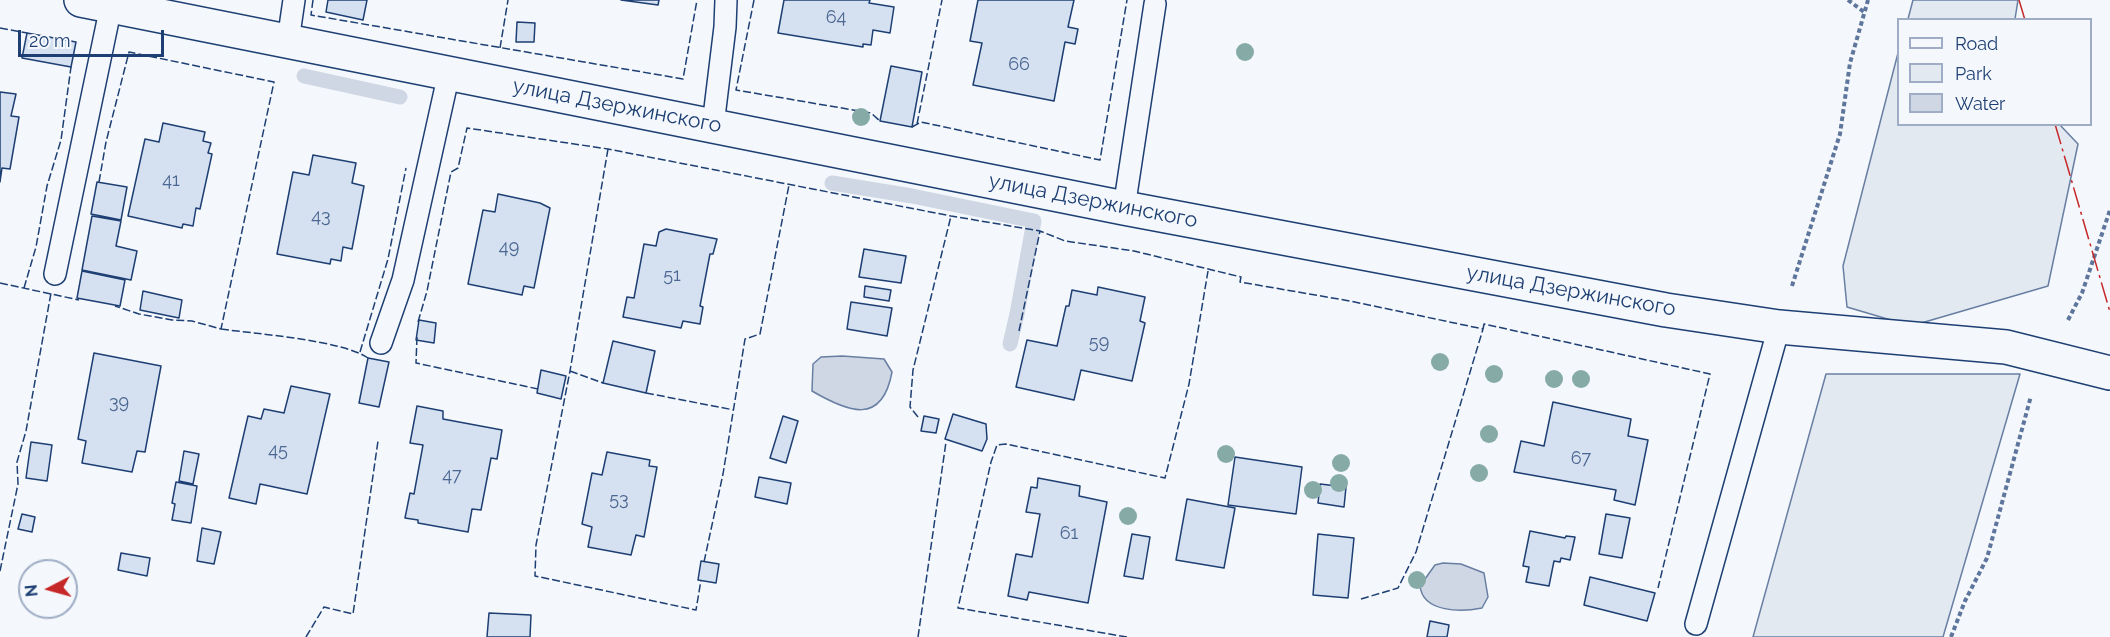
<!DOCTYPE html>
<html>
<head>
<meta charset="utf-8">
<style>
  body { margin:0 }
  #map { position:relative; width:2110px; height:637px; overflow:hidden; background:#f4f7fb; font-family:Raleway,sans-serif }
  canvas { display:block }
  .legend { position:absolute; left:1897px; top:18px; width:195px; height:108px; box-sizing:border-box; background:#f4f7fb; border:2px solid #9eadc5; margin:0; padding:8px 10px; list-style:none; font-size:18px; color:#1d3f73 }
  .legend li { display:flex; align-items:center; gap:12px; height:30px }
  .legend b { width:30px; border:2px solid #9eadc5 }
  .north { position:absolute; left:18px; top:559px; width:60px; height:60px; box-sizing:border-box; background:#f4f7fb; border:2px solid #9eadc5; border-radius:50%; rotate:264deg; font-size:16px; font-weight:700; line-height:24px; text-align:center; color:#1d3f73 }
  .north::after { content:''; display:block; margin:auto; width:21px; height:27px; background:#c62828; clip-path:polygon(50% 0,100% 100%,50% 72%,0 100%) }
  .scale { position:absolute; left:18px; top:30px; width:146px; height:27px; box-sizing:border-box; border:3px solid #1d3f73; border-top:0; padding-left:8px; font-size:18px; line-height:21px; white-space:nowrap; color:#1d3f73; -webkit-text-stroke:4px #f4f7fb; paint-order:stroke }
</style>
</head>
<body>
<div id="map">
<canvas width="2110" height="637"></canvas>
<ul class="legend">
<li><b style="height:8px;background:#f4f7fb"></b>Road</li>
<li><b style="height:16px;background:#e3e9f0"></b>Park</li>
<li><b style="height:16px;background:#cfd7e4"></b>Water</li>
</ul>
<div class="north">N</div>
<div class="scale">20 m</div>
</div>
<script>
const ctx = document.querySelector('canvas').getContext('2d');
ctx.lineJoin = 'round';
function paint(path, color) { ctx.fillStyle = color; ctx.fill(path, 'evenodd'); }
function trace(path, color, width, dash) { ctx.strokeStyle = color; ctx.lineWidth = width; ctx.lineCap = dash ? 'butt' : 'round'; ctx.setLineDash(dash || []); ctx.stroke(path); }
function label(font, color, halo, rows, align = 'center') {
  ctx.font = font + ' Raleway,sans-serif'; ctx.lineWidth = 4.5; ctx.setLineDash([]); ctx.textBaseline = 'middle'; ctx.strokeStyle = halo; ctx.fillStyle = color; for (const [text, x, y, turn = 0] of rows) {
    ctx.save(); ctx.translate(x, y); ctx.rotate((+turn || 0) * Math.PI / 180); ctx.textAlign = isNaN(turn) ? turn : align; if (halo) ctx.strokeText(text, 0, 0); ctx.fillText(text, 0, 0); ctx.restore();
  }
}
const green = new Path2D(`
  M1913 0H2018L2015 19H1908Z
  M1898 53V124L2060 125 2078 144 2048 286 1911 326 1847 307 1843 266Z
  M1826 374H2020L1943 637H1753Z`);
paint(green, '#e3e9f0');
trace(green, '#687fa3', 1.5);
const water = new Path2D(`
  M842 356 884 359 892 372C882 426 848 412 812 391L813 364 821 357Z
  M1443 563 1461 564 1484 573 1488 597 1482 608C1462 612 1423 613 1420 586L1435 565Z`);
paint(water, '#cfd7e4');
trace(water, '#687fa3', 1.5);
trace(new Path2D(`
  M304 76 400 97
  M832 183 912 196 1034 221 1017 314 1010 344`), '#cfd7e4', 15);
const building = new Path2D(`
  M328 0H367L363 20 326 12Z
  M621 0H659L658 5Z
  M784 0H870L869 3 894 7 890 33 873 30 871 45 863 44V47L778 33Z
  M978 0H1074L1068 27 1078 29 1075 44 1065 42 1054 101 973 85 982 43 970 41Z
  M517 22 535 23 534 42H516Z
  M27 33 76 42 71 67 22 58Z
  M891 66 922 72 912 127 880 121Z
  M0 92 16 94 11 116 19 117 10 169 2 168 0 182Z
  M163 123 205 132 203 141 211 143 208 153 212 154 200 209 196 208 193 226 183 224 182 228 128 216 145 139 159 142Z
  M313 155 356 163 352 183 364 186 352 249 343 247 341 261 331 259 330 264 277 254 293 172 309 175Z
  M97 182 127 187 121 220 91 214Z
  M498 194 540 203 550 208 534 288 524 286 522 295 468 284 483 210 495 212Z
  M92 216 121 221 116 246 137 251 131 280 82 270Z
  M666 229 717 239 713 254H710L700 306 703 307 700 324 683 321 681 328 623 317 627 297 634 298 644 244 656 246 659 232Z
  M864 249 906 256 901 283 859 277Z
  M82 271 125 280 120 306 77 298Z
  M865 286 891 290 889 301 864 297Z
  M1098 287 1145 297 1140 321 1145 323 1132 381 1081 370 1074 400 1016 387 1027 340 1057 346 1066 306H1069L1072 290 1097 295Z
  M143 291 182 300 179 318 140 310Z
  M851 302 892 308 887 336 847 329Z
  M419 320 436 323 434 343 416 340Z
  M613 341 655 351 646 393 603 383Z
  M94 353 161 366 145 452 137 451 132 472 82 463 86 441 78 439Z
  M368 358 389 362 379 407 359 403Z
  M541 370 566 376 561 399 537 393Z
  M291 386 330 394 307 494 260 484 256 504 229 498 248 416 261 419 264 409 284 413Z
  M1553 402 1631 419 1628 436 1648 440 1635 505 1614 500 1616 490 1514 472 1521 441 1544 446Z
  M417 406 443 411V419L502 430 497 459 491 458 481 510 472 509 468 532 418 523V520L405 518 410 493 414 494 423 445 410 443Z
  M953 414 986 424 987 439 982 451 945 439Z
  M783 416 798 421 786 463 770 458Z
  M924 416 939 419 936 433 921 431Z
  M31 442 52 445 47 481 26 478Z
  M184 451 199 454 193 484 179 481Z
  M607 452 650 460 649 466 657 467 644 537 636 535 631 555 588 547 592 527 582 524 592 473 602 475Z
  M1235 457 1302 467 1296 514 1228 505Z
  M759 477 791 483 787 504 755 497Z
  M1038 478 1080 486 1079 496 1107 502 1088 603 1029 592 1027 600 1008 596 1016 554 1032 557 1040 514 1026 512 1031 487 1037 488Z
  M176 482 197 486 191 523 172 520 175 504 172 503Z
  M1320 484 1346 487 1344 507 1318 503Z
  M1187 499 1235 508 1224 568 1176 560Z
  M22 514 35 517 32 532 18 529Z
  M1606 514 1630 518 1622 558 1599 554Z
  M202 528 221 532 214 564 197 561Z
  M1530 531 1565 538 1566 536 1575 537 1570 560 1561 558 1560 562 1554 561 1549 586 1526 582 1529 567 1523 566Z
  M1132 534 1150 537 1143 579 1124 576Z
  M1318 534 1354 538 1348 598 1313 595Z
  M121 553 150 558 147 576 118 570Z
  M701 561 719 564 716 583 698 580Z
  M1590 577 1655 593 1647 621 1584 605Z
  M489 613 531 615 530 637H487Z
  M1430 621 1449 625 1447 637H1427Z`);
paint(building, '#d5e0f0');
trace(building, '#1d3f73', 1.5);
const service = new Path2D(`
  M288 41 294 0
  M713 125 725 27 726 0
  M1124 208 1155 4
  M55 274 111 6
  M381 343 403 280 449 73
  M1696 624 1779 327`);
const minor = new Path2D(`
  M81 0 1124 208 1666 310 1779 327 2006 347 2110 373`);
trace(service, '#1d3f73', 24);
trace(minor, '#1d3f73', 36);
trace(new Path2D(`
  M1848 0 1864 12
  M1792 286 1840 134 1850 63 1868 0
  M2068 320 2082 293 2110 210
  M1951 637 1965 601 1987 558 2031 396`), '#5e769c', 4, [4.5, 3]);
trace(service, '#f4f7fb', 21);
trace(minor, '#f4f7fb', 33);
trace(new Path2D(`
  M313 0 311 15 683 79 697 0
  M754 0 736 90 871 113 880 121
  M0 28 27 33
  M500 48 508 0
  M917 124 942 0
  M912 127 921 122 1100 160 1127 0
  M608 149 570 371 536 545 535 576 696 610 701 580
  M99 182 106 142 129 52 274 82 221 329 192 321 172 320 139 314 115 306
  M0 283 79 300
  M24 288 36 247 47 186 61 140 71 67
  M418 322 427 291 451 172 458 168 467 128 608 149 951 216 1040 231 1065 241 1134 251 1241 277 1240 282 1350 301 1483 329 1484 324 1710 374 1658 588
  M221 329C256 334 342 340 368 358
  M1019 331 1040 231
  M417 337 416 363 538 389
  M360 352 388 259 406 168
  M570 371 603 383
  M646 393 734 410
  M918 417 910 407 913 370 951 216
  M704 562 723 474 745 339 760 334 789 185
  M0 571 18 484 17 462 26 431 51 293
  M1361 599 1398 588 1416 552 1483 329
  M306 637 324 607 353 614 378 441
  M918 637 946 442
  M1127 637 958 608 991 462 997 445 1006 444 1165 478 1189 384 1208 271`), '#1d3f73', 1.5, [8, 3]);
trace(new Path2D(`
  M2019 0 2025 20
  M2055 124 2110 312`), '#c62828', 1.5, [21, 4.5, 3, 4.5]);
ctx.fillStyle = '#86aba6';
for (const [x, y] of [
  [1245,52],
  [861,117],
  [1440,362],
  [1494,374],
  [1554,379],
  [1581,379],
  [1489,434],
  [1226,454],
  [1341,463],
  [1479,473],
  [1339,483],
  [1313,490],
  [1128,516],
  [1417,580]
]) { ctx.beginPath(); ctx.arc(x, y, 9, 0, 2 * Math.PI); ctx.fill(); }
label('18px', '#4b6792', null, [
  ["64",836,18],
  ["66",1019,65],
  ["41",171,181],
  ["43",321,217],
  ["49",509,248],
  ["51",672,276],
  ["59",1099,343],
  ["39",119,403],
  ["45",278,451],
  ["67",1581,459],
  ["47",452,476],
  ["53",619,500],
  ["61",1069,534]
]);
label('21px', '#1d3f73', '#f4f7fb', [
  ["улица Дзержинского",617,106,11],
  ["улица Дзержинского",1093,201,11],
  ["улица Дзержинского",1571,291,10]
]);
</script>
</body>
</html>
